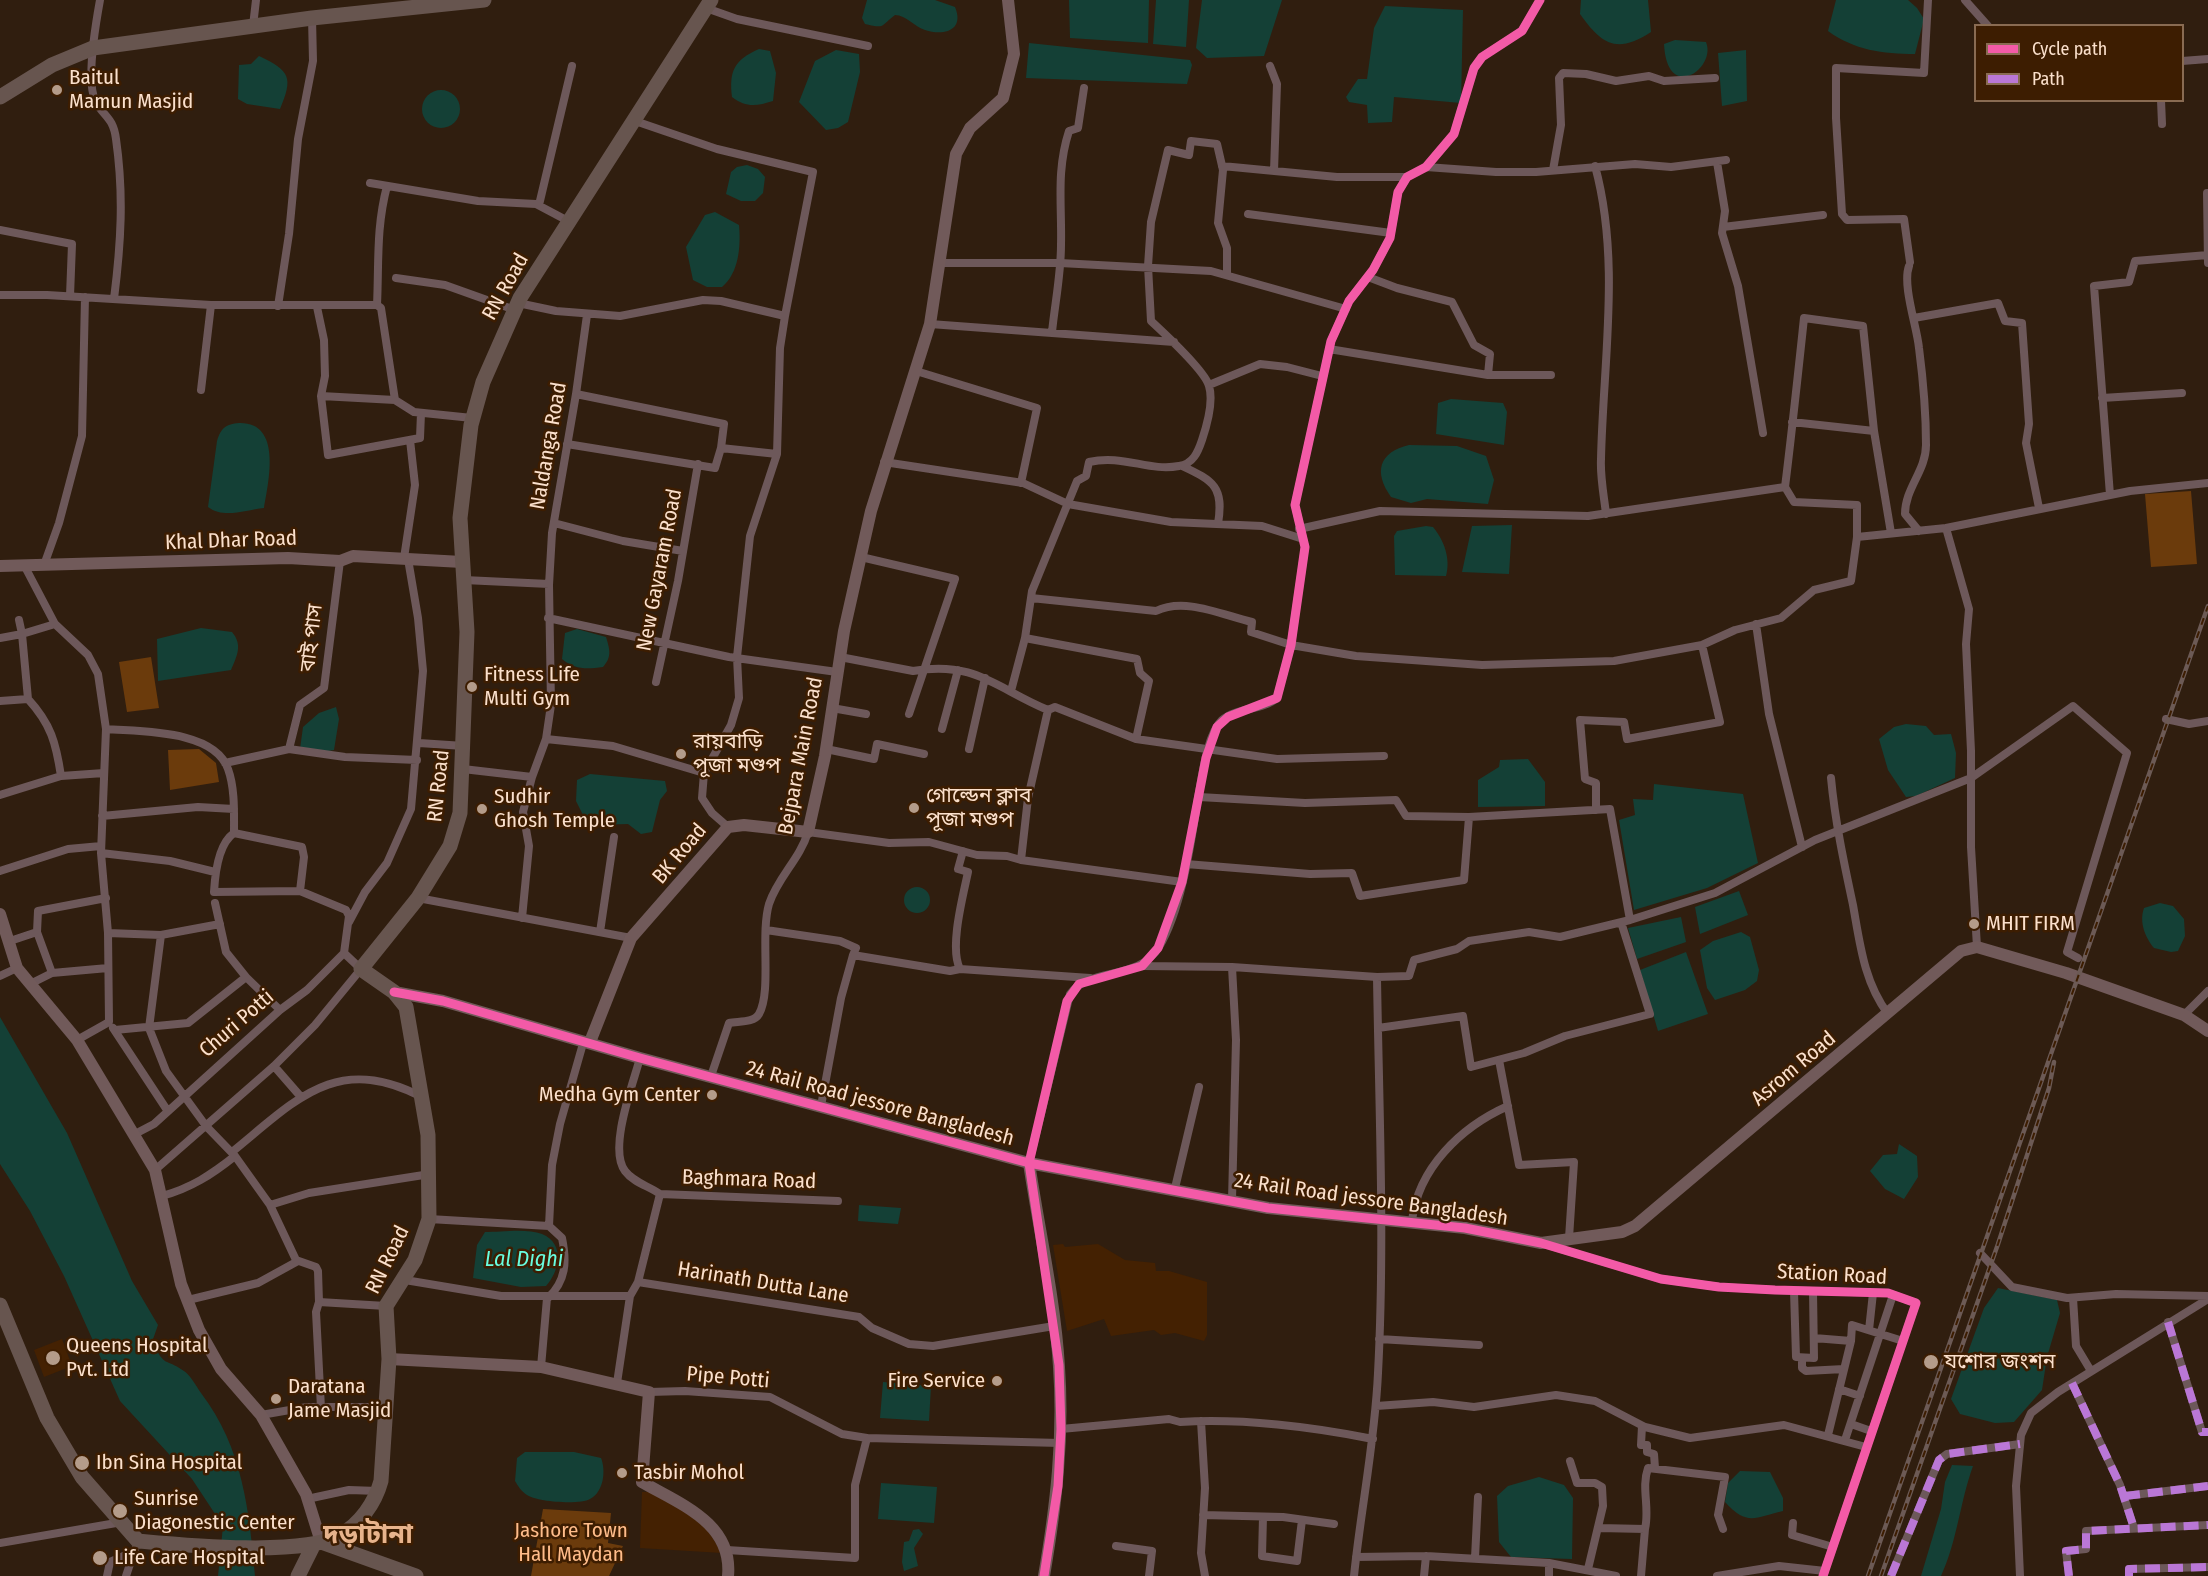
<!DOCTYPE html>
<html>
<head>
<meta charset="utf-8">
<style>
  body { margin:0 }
  #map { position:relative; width:2208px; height:1576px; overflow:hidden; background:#301e0f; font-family:"Fira Sans Condensed",sans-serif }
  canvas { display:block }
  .legend { position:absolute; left:1974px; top:24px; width:210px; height:78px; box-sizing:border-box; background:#3d1d01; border:2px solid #896b52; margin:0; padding:8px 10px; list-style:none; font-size:18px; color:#fbe0cc }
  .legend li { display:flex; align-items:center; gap:12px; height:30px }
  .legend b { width:30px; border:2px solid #896b52 }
</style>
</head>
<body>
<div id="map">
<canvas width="2208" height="1576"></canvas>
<ul class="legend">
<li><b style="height:8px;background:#f35aa7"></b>Cycle path</li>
<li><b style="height:8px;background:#ba77d6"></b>Path</li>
</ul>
</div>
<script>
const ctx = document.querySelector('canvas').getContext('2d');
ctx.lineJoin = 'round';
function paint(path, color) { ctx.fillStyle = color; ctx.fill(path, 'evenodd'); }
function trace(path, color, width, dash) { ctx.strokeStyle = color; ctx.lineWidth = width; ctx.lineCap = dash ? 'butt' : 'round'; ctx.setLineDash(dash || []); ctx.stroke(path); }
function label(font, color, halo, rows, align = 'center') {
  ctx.font = font + ' "Fira Sans Condensed","Noto Sans Bengali",sans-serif'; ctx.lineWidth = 5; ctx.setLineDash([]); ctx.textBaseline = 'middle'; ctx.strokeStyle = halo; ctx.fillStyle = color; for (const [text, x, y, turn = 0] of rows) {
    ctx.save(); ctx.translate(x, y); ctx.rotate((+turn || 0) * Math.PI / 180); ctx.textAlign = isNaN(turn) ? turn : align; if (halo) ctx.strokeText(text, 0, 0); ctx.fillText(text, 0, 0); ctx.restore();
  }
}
paint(new Path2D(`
  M1063 1244 1065 1247 1098 1244 1125 1260 1155 1263 1156 1271H1169L1207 1282V1335L1204 1341 1175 1333 1161 1335 1154 1330 1111 1336 1104 1319 1067 1331 1053 1245Z
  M62 1339 72 1366 44 1377 34 1350Z
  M642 1492H656L702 1521 722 1553 640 1548Z`), '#442102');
paint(new Path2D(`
  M2191 491 2197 564 2151 567 2145 494Z
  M151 657 159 708 127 712 119 662Z
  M199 749 216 763 219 782 170 790 168 750Z
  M543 1509 611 1513 608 1543 623 1546 609 1576H531Z`), '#6b3b0c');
paint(new Path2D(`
  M867 0H935L955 7C965 31 943 36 925 30 915 27 906 15 895 15 880 26 886 29 865 24L862 18Z
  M1069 0H1149L1148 43 1070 38Z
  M1156 0H1189L1186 47 1153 44Z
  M1202 0H1282L1264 56 1207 58 1196 48Z
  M1581 0H1648L1651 32C1617 54 1602 45 1580 14Z
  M1836 0H1908L1917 8 1924 19 1915 54C1883 54 1854 50 1828 31Z
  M1385 6 1463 10 1461 103 1394 97 1392 122 1368 123 1367 105 1349 102 1346 97 1358 79H1367L1374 28Z
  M1675 40 1706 42C1717 68 1667 104 1664 44Z
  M1029 43 1190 60 1192 65 1187 84 1026 78Z
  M759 49 770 51 776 73 773 101C757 106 746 108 732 97 729 71 734 60 759 49Z
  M836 50 859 54 860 72 848 122 838 128 826 130 799 102 815 61Z
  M1746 50 1747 101 1722 106 1718 53Z
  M259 56C291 71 293 78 280 109L247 104 238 99 239 65 251 64Z
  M422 109a19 19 0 1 1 38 0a19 19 0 1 1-38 0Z
  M747 165 758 169 765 177 763 193 755 201H741L726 194 731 172 737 167Z
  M715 212 739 225C741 246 739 273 722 287H707L693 280 686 247 705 215Z
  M1451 399 1503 403 1507 412 1504 445 1436 434 1438 403Z
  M239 423C282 422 269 480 264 508 245 510 224 519 208 507L217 441C221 428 226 424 239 423Z
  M1409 445 1457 446 1486 456 1494 480 1488 504 1427 499 1411 503 1391 497C1373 472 1379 452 1409 445Z
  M1512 525 1509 574 1462 572 1472 526Z
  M1426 526 1433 527C1444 540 1451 559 1446 576L1395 575 1394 536 1397 531Z
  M201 628 232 632C243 645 237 656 231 670L158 681 157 639Z
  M577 629 606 637C610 650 612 657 603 667 587 669 575 670 562 659L565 633Z
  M336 707 339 719 334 750 322 752 300 749 303 727 319 713Z
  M1906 724 1926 726 1934 735 1951 734 1956 753 1955 778 1916 796 1906 797 1888 770 1879 739 1894 727Z
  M1528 759 1545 782V806L1478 807V780L1499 767 1500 760Z
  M590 774 665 781 667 791 660 800 652 832 641 834 628 824 597 825 584 817 576 801 577 780Z
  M1654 784 1743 794 1758 863 1707 888 1634 910 1619 820 1635 815 1633 799 1653 800Z
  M904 900a13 13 0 1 1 26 0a13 13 0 1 1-26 0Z
  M1739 891 1748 915 1700 934 1695 907Z
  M2160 903 2173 906 2184 919 2185 936 2178 951 2171 952 2154 948C2145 937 2139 922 2144 908Z
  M1681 917 1686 942 1637 959 1628 928Z
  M1741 932 1750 937 1759 970 1757 981 1745 990 1715 1000 1707 988 1700 950 1713 941Z
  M1686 952 1708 1014 1658 1031 1640 970Z
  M0 1017 67 1133 132 1281 158 1325 152 1342C166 1369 164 1357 184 1371 191 1376 196 1386 201 1393 243 1448 249 1510 255 1576H218L223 1526 192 1479 120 1401 64 1276 30 1211 0 1164Z
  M1899 1144 1917 1156 1918 1177 1904 1199 1885 1189 1870 1171 1883 1155 1897 1154Z
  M859 1205 901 1208 898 1224 858 1221Z
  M485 1232C501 1232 527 1228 542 1234 566 1244 559 1272 546 1286L521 1287 473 1278 477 1245Z
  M1998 1288 2057 1300 2060 1313 2047 1357 2042 1390 2014 1422 1995 1423 1960 1414 1951 1399 1984 1308Z
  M883 1382 931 1386 929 1421 880 1418Z
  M525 1452H574L601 1458C606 1470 604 1492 590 1499 580 1505 537 1502 527 1495 521 1491 518 1486 515 1481L517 1458Z
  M1952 1465 1973 1466C1960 1502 1957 1542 1941 1576H1921L1941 1509 1945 1482Z
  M1740 1471 1770 1472 1783 1498V1511C1754 1518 1747 1526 1725 1502L1728 1483Z
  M1539 1477 1564 1485 1573 1498 1572 1559 1511 1557 1499 1542 1497 1496 1508 1486Z
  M881 1483 937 1487 934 1523 878 1519Z
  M919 1529 923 1534 914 1548 918 1566 904 1571 902 1562 904 1542 909 1541 913 1530Z`), '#144036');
trace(new Path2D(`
  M100 0C96 22 86 80 95 100 103 117 113 116 116 139 124 195 121 243 114 299
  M1965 0 1988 26
  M706 8 737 19 868 46
  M253 26 256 0
  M2182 61 2208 59
  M1270 66 1277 84 1274 171
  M2161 100 2162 124
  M1717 162 1725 211 1722 233 1738 286 1763 433
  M1222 166 1337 177H1407
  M1595 166C1621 261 1603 362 1601 459 1600 477 1604 496 1606 514
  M1426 167 1496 172H1536L1635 164 1671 167 1726 160
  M1553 170 1561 125 1559 78 1563 73 1586 74 1616 81 1649 76 1664 81 1715 78
  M370 183 478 201 536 204 570 222
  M2207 193 2208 263
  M539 205 572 66
  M1248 214 1391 233
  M1723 227 1823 215
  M0 230 72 244 70 296
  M1910 262 1904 219 1847 220 1842 214 1836 118V68L1924 73 1928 0
  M938 263H1060L1211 271 1346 309
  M1909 266C1902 285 1917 327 1919 348 1923 379 1926 413 1926 445 1926 471 1905 488 1905 514L1919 531
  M1368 277 1397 288 1452 302 1474 345 1490 354 1488 375
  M396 278 445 285 515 310
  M0 295H47L211 305H377L381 308 395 400 414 412 472 418
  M518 303 556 311 620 316 703 300 721 301 785 316 813 172 717 149 635 121
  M377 305C379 262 376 228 387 186
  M278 306 289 234 298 139 313 61 312 18
  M317 307 324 340 325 376 321 396 328 455 420 438 421 413
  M1914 318 1998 303 2005 321 2022 323 2029 424 2026 443 2039 508
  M930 324 1174 342
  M1052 332C1055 303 1061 274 1061 245 1062 205 1056 171 1069 131L1078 128 1084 88
  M1329 349 1488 375H1551
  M916 371 1037 408 1021 483
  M1209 385 1260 364 1287 367 1322 376
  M201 390 211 305
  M321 396 395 400
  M2102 398 2182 393
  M1874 431 1891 533
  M567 444 715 468 721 448 724 424 576 394
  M721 448 777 454
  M884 462 1023 483 1068 504 1171 522 1262 526 1303 539
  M1182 466C1214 481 1224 487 1218 524
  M1785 487 1794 502 1857 505V537
  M2110 495 2094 286 2129 282 2135 261 2208 255
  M554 523 623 541 683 551
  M1299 529 1380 511 1588 516 1785 487C1792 431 1798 374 1804 318L1863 326 1874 431 1792 422
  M861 557 955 579 909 714
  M404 558 415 485 410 440
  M24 565 55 624 88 655 98 674 106 729 101 853 108 933 109 1022 77 1040
  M44 565 59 523 82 436 85 297
  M464 580 549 584
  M1031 598 1156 611C1185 597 1222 615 1252 622L1251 632 1291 645 1356 656 1482 665 1614 661 1702 645 1735 630 1781 618 1814 590 1851 581 1857 537 1946 528
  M548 618 729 657 837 672
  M1756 624 1769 714 1802 847
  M0 638 22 634 19 620
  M1025 638 1137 659 1140 673 1149 681 1136 739
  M840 657 913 671C975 660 997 689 1048 710L1055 707 1136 739 1277 759 1384 756
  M656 682 678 581 698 464
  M1011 691 1025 638 1032 591 1077 481 1086 476 1089 462C1123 454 1149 472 1179 466 1193 464 1198 452 1202 440 1207 425 1214 402 1209 386 1205 371 1164 333 1151 321L1148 266 1151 222 1168 150 1189 155 1191 141 1217 144 1223 170 1218 223 1227 248V275
  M28 699 22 634 55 624
  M0 701 28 699C51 724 56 743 61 776L104 773
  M832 708 866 714
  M2166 719 2189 724 2208 721
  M106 729C139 732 214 729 228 769 235 788 234 812 234 833 218 844 215 874 214 892L300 891
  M942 729 958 670
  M546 739 613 746 704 773
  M419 743 464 746
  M289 749 345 757 417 760
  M826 749 874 759 877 744 924 754
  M969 749 985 678
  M225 763 289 749 300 705 324 688 340 561
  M463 769 532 777
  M1831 778C1835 821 1844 863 1853 905 1860 944 1864 982 1888 1014
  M0 795 61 776
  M1199 797 1305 803 1396 800 1406 816 1469 817
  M1596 810V783L1585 779 1580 720 1624 722 1627 739 1720 722 1702 645
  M102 816 198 807 234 809
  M728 827 712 813 702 798 704 773 731 725 739 698 737 657 750 536 777 454 780 348 785 316
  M234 833 302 847 304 857 300 891 346 910 349 916 344 953
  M963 851 958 869 968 872C963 896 949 948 960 969L1090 978
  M101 853 170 861 215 872
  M1021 860 1182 882
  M1186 864 1310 874 1352 873 1360 896 1464 880 1469 817 1610 809 1630 920 1560 937 1529 932 1469 941 1457 949 1414 960 1409 976 1377 977
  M0 871 68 849 101 846
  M418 898 631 938
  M215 903 226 952 246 977 280 1010
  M522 918 529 846 523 812 532 777 546 739 551 705 549 585 552 533 576 394 587 315
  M1630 920 1715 893 1815 840 1971 778 2073 706 2127 753 2067 952 2078 958
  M349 922 365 892 387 863 411 809 423 671 418 618 408 559
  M766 930 840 941 856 948 853 955 950 971 960 969
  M37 932 52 973 108 968
  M600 932 614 837
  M108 933 161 935 220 924
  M161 935 149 1028 166 1071 206 1126 235 1156 270 1205 296 1260 316 1267 318 1271 319 1302 316 1312 321 1408
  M10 941 37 932 38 911 106 898
  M1977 947 1971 847V751L1966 644 1969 609 1946 528 2130 491 2208 483
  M1142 966 1232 967 1377 977C1379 1109 1385 1241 1378 1373 1375 1441 1361 1508 1354 1576
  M0 976 17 968
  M30 984 52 973
  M2184 1015 2208 991
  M113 1028 167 1110
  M1378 1028 1463 1016 1471 1067 1524 1053 1565 1036 1650 1014 1621 922
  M115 1030 188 1023 246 977
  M1499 1060 1519 1165 1574 1162 1569 1238
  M274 1066 301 1097
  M711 1076 729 1023C738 1021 754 1023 759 1014 772 991 760 935 769 904 778 877 800 859 808 832L889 843 929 842 977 855 1007 856 1021 860 1028 798 1048 710
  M821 1106 841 998 853 955
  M133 1135 154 1124 280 1010 307 990 344 953 361 969 315 1025 274 1066 155 1170
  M232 1152C295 1101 336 1052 422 1097
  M1029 1163 1070 994C1090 966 1138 982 1159 947 1182 909 1191 842 1198 798 1202 777 1207 734 1222 720 1237 707 1262 711 1277 698L1291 645 1305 547 1295 505 1331 341 1349 301 1373 270 1390 238 1398 192 1407 177 1426 167 1454 134 1474 68 1482 57 1522 31 1540 0
  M1175 1188 1199 1087
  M660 1194 838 1201
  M162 1196C191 1188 211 1175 235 1156
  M1232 1200 1236 1040 1232 967
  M270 1205 309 1193 430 1174
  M429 1219 549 1226 562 1238C567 1262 566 1281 548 1298
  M1412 1221C1418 1168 1461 1127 1508 1106
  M549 1226 552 1165 560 1124 584 1040
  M1544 1244 1661 1279 1719 1287 1775 1290 1888 1293 1916 1303 1823 1576
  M1980 1253 2012 1287 2067 1298 2116 1294 2208 1296
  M405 1280 501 1296H630
  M638 1282 859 1317 872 1328 909 1344 933 1346 1054 1326
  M1794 1291 1796 1357 1814 1358 1813 1291
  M2073 1298 2076 1346 2091 1371
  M188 1300 258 1283 298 1261
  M319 1302 386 1306
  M2168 1322 2202 1432H2208
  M1869 1330 1873 1293
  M1814 1338 1851 1341 1852 1325 1903 1341
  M1379 1339 1479 1345
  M1802 1359V1368L1806 1371 1844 1369
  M541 1367 547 1298
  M617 1383 630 1296 638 1282 660 1194C649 1186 634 1183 625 1171 608 1149 633 1084 640 1058
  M2072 1383 2120 1485 2134 1528
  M1839 1389 1860 1396
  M649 1392 685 1391 770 1397 842 1434 867 1438 1060 1443
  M1376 1406 1433 1402 1474 1407 1556 1395 1595 1401 1645 1427 1690 1438 1784 1425 1866 1447
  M261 1415 307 1407H386
  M1201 1421 1205 1488 1201 1553 1205 1576
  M1851 1424 1871 1431
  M1642 1426 1641 1445H1647V1452L1654 1454 1655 1468
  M1061 1429 1169 1419 1180 1422C1241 1418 1314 1427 1373 1439
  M1828 1435 1851 1341
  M1845 1440 1893 1295
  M1570 1461 1577 1483H1595L1602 1487 1603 1506 1588 1569
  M2125 1496 2208 1486
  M307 1499 349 1490 378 1491
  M1203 1515 1283 1517 1334 1524
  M1263 1517 1262 1556 1297 1561 1302 1520
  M1793 1523 1792 1535 1833 1547
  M1599 1528 1645 1529 1641 1576
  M1645 1529C1650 1508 1641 1488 1648 1468L1725 1477 1718 1515 1723 1529
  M0 1543 122 1522
  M1116 1546 1152 1551 1149 1576
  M727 1550 855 1558V1485L867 1438
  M1356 1557 1426 1556 1549 1563V1576
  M1475 1558 1478 1497
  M1549 1563 1616 1576
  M107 1576 110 1562 135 1551
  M126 1576 135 1549
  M1424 1576 1426 1556
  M1717 1576 1779 1566 1825 1571
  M1891 1576 1939 1460 1947 1454 2020 1444
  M2020 1576 2016 1486 2021 1435 2031 1413 2058 1392 2208 1299
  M2069 1576 2066 1551 2086 1549V1531L2208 1525
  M2129 1576V1569L2208 1567`), '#6d585a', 8);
trace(new Path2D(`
  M0 566 288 558 340 561 353 556 462 562
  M0 914 17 968 77 1040 155 1170 181 1284 199 1330 221 1369 261 1415 306 1494 321 1542
  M394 992 443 1001 640 1058 1029 1163 1268 1208 1465 1228 1541 1243 1622 1232 1635 1226 1961 951 1977 947 2066 973 2184 1015 2208 1031
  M590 1042 631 938 728 827 744 825 808 832 825 756 844 631 871 511 930 324 956 154 970 128 1003 98 1014 54 1008 0
  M1029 1163C1039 1230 1055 1300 1059 1367 1064 1438 1056 1506 1044 1576
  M389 1359 541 1367 649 1392 642 1482C680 1504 733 1523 728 1576`), '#715a5a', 12);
trace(new Path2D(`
  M0 97 52 65 93 48 312 18 484 0
  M0 1305 47 1418 82 1477 138 1541C182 1545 304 1557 340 1535 360 1524 375 1503 381 1481L389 1359 386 1306 415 1260 429 1219 428 1135 406 1007 394 992 361 969 418 898 450 846 460 813 467 632 460 518 471 425 483 382 520 298 711 0
  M321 1542 416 1576
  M298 1576 314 1544`), '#67554f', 15);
const rail = new Path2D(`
  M1868 1576 2208 606
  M1881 1576 1998 1244 2049 1088 2054 1062`);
trace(rail, '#6c5a55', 4.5);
trace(rail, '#3d1d01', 2, [7]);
trace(new Path2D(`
  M2168 1322 2202 1432H2208
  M2072 1383 2120 1485 2134 1528
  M2125 1496 2208 1486
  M1891 1576 1939 1460 1947 1454 2020 1444
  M2069 1576 2066 1551 2086 1549V1531L2208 1525
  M2129 1576V1569L2208 1567`), '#ba77d6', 8, [15, 8]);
trace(new Path2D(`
  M394 992 443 1001 640 1058 1029 1163 1268 1208 1465 1228 1541 1243 1661 1279 1719 1287 1775 1290 1888 1293 1916 1303 1823 1576
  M1044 1576 1058 1486 1061 1429 1059 1365 1029 1163 1067 1001 1079 984 1142 966 1158 948 1182 882 1206 758 1217 727 1228 717 1277 698 1291 645 1305 547 1295 505 1331 341 1349 301 1373 270 1390 238 1398 192 1407 177 1426 167 1454 134 1474 68 1482 57 1522 31 1540 0`), '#f35aa7', 9);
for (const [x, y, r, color] of [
  [57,90,6,"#b49c8a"],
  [472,687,6,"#b49c8a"],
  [681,754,6,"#b49c8a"],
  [914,808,6,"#b49c8a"],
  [482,809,6,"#b49c8a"],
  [1974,924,6,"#b49c8a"],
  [712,1095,6,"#b49c8a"],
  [53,1358,8,"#b49c8a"],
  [1931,1362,8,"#b49c8a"],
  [997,1381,6,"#b49c8a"],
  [276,1399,6,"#b49c8a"],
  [82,1463,8,"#b49c8a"],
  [622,1473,6,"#b49c8a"],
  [120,1511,8,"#b49c8a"],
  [100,1558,8,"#b49c8a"]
]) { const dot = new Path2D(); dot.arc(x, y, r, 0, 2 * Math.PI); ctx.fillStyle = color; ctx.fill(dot); trace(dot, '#3d1d01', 2); }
label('21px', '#fbe0cc', '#3d1d01', [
  ["Baitul",69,78],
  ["Mamun Masjid",69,102],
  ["Fitness Life",484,675],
  ["Multi Gym",484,699],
  ["রায়বাড়ি",693,742],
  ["পূজা মণ্ডপ",693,766],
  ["গোল্ডেন ক্লাব",926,796],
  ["পূজা মণ্ডপ",926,820],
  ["Sudhir",494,797],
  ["Ghosh Temple",494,821],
  ["MHIT FIRM",1986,924],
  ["Medha Gym Center",700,1095,"right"],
  ["Queens Hospital",66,1346],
  ["Pvt. Ltd",66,1370],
  ["যশোর জংশন",1944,1362],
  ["Fire Service",985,1381,"right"],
  ["Daratana",288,1387],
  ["Jame Masjid",288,1411],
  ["Ibn Sina Hospital",96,1463],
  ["Tasbir Mohol",634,1473],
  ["Sunrise",134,1499],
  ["Diagonestic Center",134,1523],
  ["Life Care Hospital",114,1558]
], 'left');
label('21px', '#fbe0cc', '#3d1d01', [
  ["RN Road",506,287,-61],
  ["Naldanga Road",549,446,-80],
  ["Khal Dhar Road",231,541,-2],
  ["New Gayaram Road",660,570,-79],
  ["বাই পাস",312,638,-83],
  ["Bejpara Main Road",801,756,-79],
  ["RN Road",439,786,-84],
  ["BK Road",680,854,-50],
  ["Churi Potti",237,1024,-41],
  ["Asrom Road",1794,1069,-40],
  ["24 Rail Road jessore Bangladesh",880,1104,15],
  ["Baghmara Road",749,1180,2],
  ["24 Rail Road jessore Bangladesh",1371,1200,8],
  ["RN Road",388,1260,-64],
  ["Station Road",1832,1275,3],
  ["Harinath Dutta Lane",763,1283,9],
  ["Pipe Potti",728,1378,5]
]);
label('21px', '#ffbc8a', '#3d1d01', [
  ["Jashore Town",571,1531],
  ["Hall Maydan",571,1555]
]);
label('italic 22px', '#68fddf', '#3d1d01', [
  ["Lal Dighi",524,1260]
]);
label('bold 27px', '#e7b38c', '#3d1d01', [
  ["দড়াটানা",368,1535]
]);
</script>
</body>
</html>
